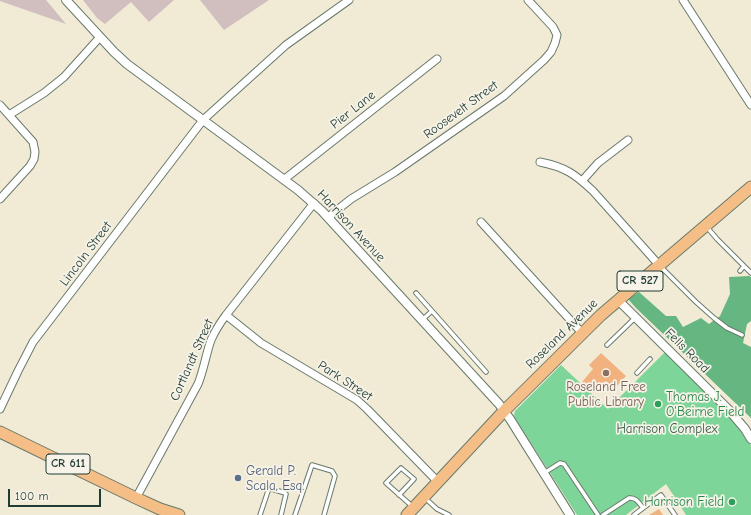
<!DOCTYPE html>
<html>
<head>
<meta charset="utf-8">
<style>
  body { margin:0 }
  #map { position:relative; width:751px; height:515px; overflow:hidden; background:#f1ead5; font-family:"Comic Neue",sans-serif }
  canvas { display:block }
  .scale { position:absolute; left:8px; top:489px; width:93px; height:18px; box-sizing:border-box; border:2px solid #1f3d34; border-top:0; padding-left:5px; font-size:12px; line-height:14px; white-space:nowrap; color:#1f3d34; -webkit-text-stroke:3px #f7f3e8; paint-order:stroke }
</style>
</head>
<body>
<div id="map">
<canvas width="751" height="515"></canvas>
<div class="scale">100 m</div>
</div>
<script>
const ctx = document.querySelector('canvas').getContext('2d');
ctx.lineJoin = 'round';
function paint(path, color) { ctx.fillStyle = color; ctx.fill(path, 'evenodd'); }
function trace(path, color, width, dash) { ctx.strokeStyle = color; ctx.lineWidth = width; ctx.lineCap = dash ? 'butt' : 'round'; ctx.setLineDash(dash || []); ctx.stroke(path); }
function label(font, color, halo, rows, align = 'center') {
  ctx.font = font + ' "Comic Neue",sans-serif'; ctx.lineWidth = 3.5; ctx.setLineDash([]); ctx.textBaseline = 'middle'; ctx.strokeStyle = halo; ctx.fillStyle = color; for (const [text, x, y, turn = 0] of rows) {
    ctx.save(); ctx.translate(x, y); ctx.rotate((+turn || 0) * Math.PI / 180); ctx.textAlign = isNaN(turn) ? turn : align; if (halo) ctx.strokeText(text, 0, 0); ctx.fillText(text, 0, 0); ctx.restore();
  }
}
paint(new Path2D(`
  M0 0H46L66 24 0 1Z
  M83 0H174L149 22 131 2 105 24 97 18Z
  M200 0H269L224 30Z`), '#d1bfbf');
paint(new Path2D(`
  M666 351 694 378 742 429 751 445V515H686L666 484 626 515H577L515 418 514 415 515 411 561 365 608 409Z`), '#7ed599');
paint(new Path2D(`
  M749 276 751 277V321L747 324 743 343 751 347V418L636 308 628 299 639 292 666 316H676L683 327 701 318 709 324 720 316 730 294 729 277Z`), '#66b681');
paint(new Path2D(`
  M601 353 626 376 614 389 606 381 594 393 582 382 593 369 589 365Z
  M659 509 663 515H649Z`), '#f1b280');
const service = new Path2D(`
  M706 226 717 239 744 266 740 271
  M660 266 696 302 714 318 727 328 742 335
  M744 266 751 273
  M416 293 432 311
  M422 320 432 311 486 372
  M607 345 635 318
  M637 373 650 359
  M544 473 560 463 564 464 598 515
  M399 495 414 479 401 468 386 483 413 507
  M425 498 437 509 449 515
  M643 508 661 495 675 515
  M260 515 268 491 270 489H272L285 493 286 494 281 515
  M295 515 312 465 332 471 335 476 324 515
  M603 515 629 498C636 497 639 503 643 508L634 515`);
const minor = new Path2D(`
  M683 0 751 105
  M0 105 33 142 35 152 34 159 30 166 0 199
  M9 115 44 93 64 77 100 37
  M540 162C565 167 575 174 593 191L659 265
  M284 179 286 178 437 59
  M582 181 598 163 628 140
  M329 219 332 214 351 199 395 172 504 96 544 60 551 52 555 43 557 35 553 27 528 0
  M481 222 582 333
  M226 315 261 343 357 400 367 409 438 482
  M0 409 18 371 33 342 203 120 286 45 349 0
  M136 498 198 384C204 369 206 354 211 340 215 331 220 323 226 315L314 203`);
const tertiary = new Path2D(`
  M66 0 114 52 127 64 298 190 322 211 499 404 510 419 570 515
  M618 300 729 410 745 429 751 439`);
const primary = new Path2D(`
  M0 432 136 498 160 509 179 515
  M407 515 504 411 601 315 751 187`);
trace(service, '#687a6c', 5.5);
trace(minor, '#687a6c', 9);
trace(tertiary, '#687a6c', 10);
trace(primary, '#687a6c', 13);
trace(service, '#fff', 3.5);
trace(minor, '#fff', 7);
trace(tertiary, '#fff', 8);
trace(primary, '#f5be86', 11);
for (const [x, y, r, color] of [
  [606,373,4,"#8d6e63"],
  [658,404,4,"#2e9e5b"],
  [238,478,4,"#5c6f8a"],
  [732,502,4,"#2e9e5b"]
]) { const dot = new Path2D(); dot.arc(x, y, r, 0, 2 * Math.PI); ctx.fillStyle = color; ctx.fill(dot); trace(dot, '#f7f3e8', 1.5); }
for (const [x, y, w] of [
  [640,281,46],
  [68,464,44]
]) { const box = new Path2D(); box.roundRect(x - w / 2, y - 10, w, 20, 3); ctx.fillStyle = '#f7f3e8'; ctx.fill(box); trace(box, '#1f3d34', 1); }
label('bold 12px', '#1f3d34', null, [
  ["CR 527",640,281],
  ["CR 611",68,464]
]);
label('13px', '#1f3d34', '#f7f3e8', [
  ["Pier Lane",353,110,-38],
  ["Roosevelt Street",461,110,-36],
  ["Harrison Avenue",351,226,47],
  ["Lincoln Street",86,254,-53],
  ["Roseland Avenue",562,334,-44],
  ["Fells Road",687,351,45],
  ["Cortlandt Street",192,360,-66],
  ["Park Street",345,381,33]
]);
label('13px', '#785e54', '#f7f3e8', [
  ["Roseland Free",606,387],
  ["Public Library",606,402]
]);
label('13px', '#27864d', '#f7f3e8', [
  ["Thomas J.",666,397],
  ["O'Beirne Field",666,412],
  ["Harrison Field",724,502,"right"]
], 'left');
label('13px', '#325b48', '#f7f3e8', [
  ["Harrison Complex",667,429]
]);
label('13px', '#4e5e75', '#f7f3e8', [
  ["Gerald P.",246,471],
  ["Scala, Esq.",246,486]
], 'left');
</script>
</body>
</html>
